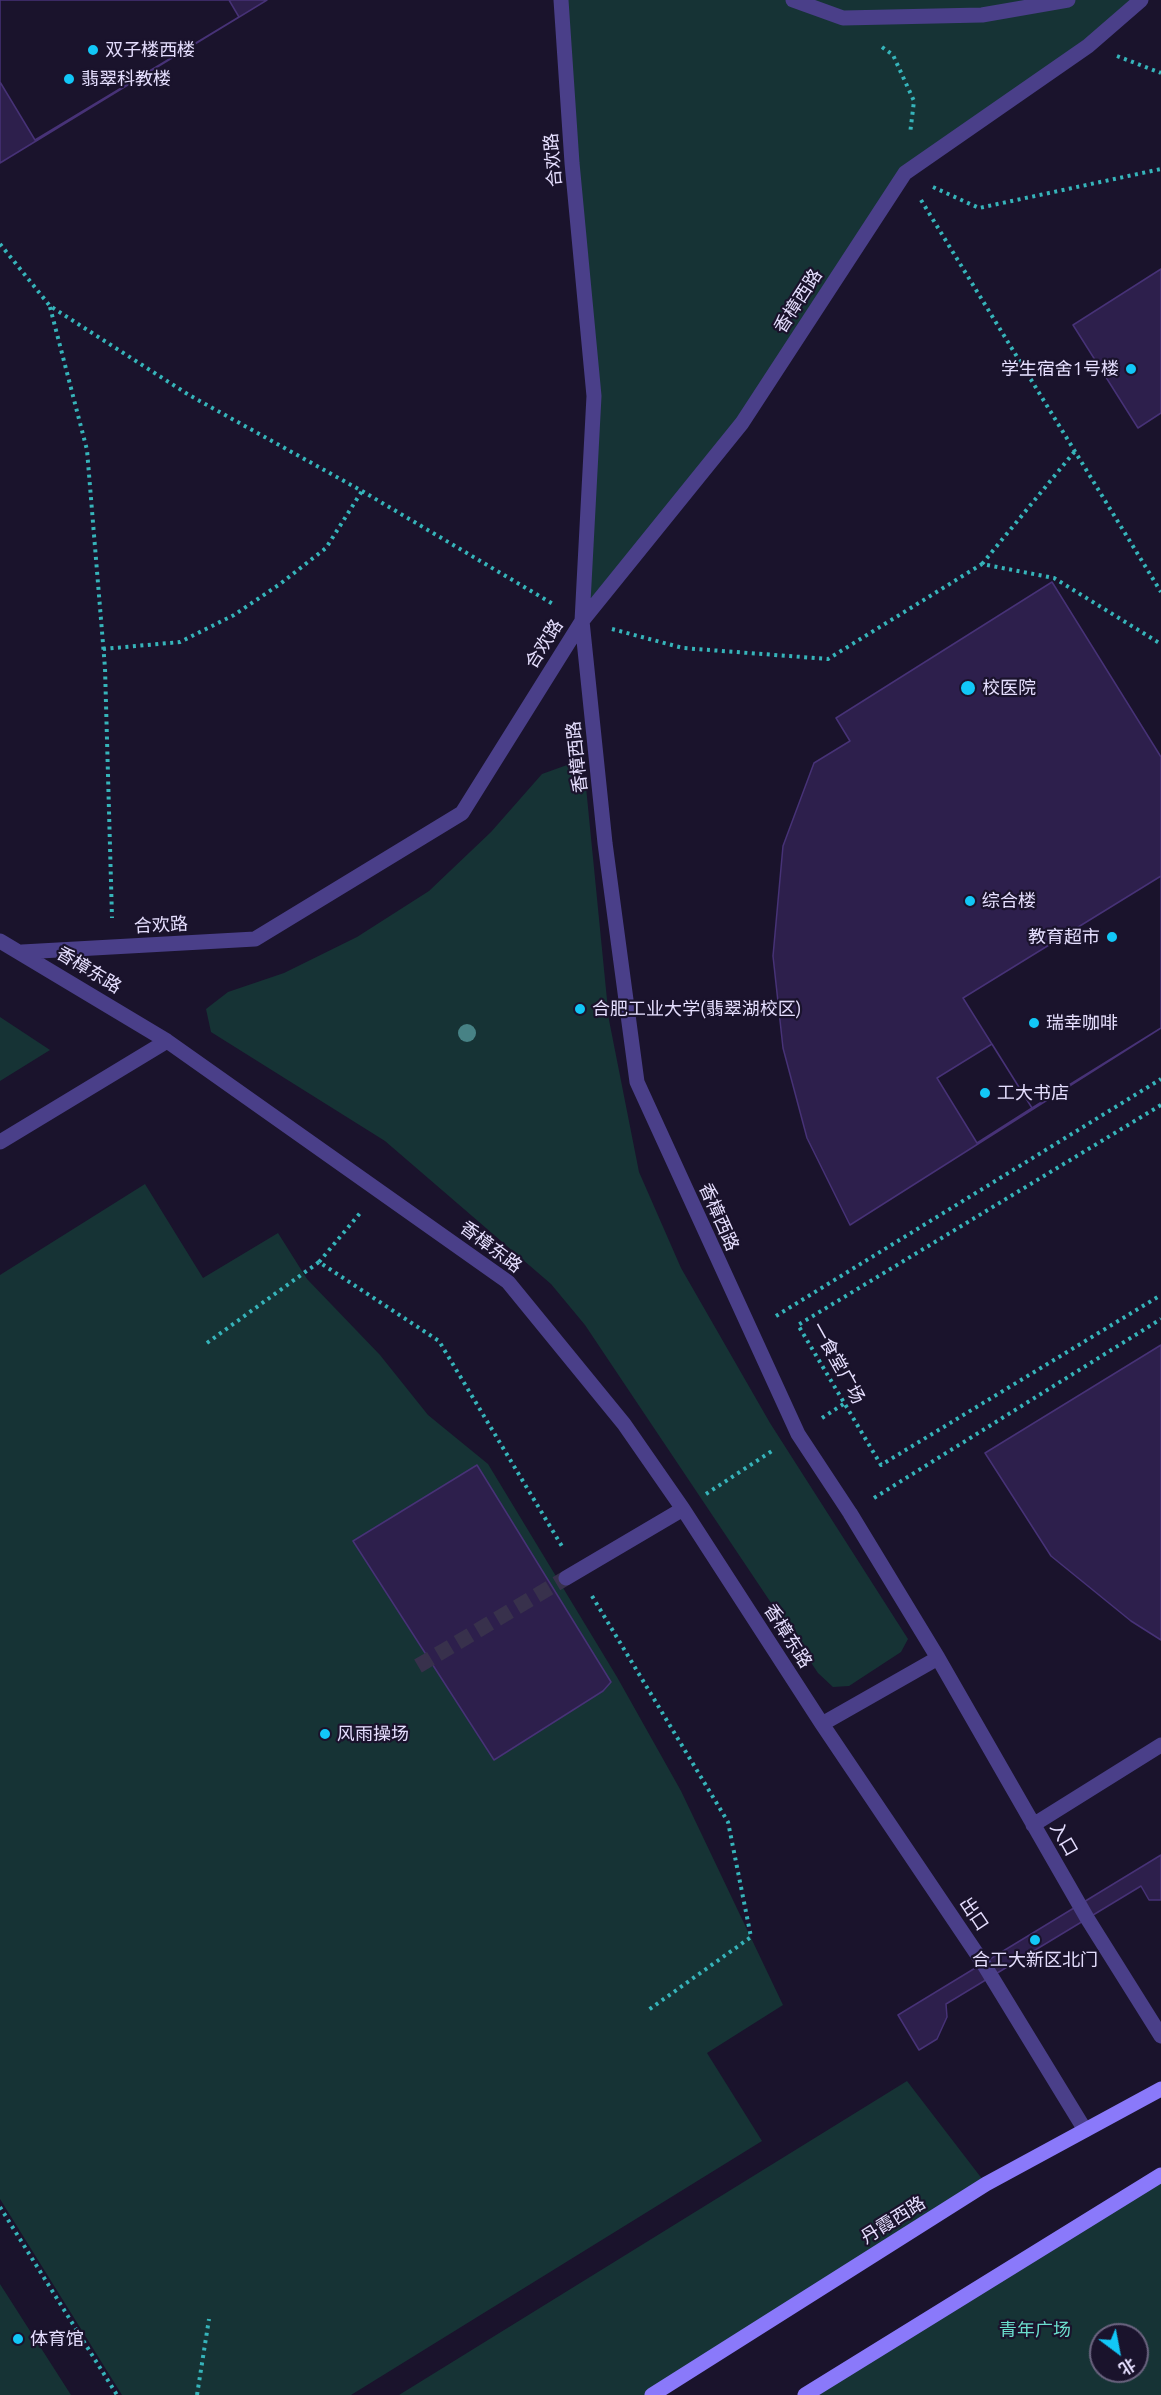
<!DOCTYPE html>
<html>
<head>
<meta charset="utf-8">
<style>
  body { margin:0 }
  #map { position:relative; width:1161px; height:2395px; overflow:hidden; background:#1a132c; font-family:Ubuntu,"Noto Sans SC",sans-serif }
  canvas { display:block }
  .north { position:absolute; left:1089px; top:2323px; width:60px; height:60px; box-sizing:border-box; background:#1a132c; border:2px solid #6b6480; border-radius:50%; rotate:148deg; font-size:16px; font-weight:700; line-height:24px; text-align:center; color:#e5defe }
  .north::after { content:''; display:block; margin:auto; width:21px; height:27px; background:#12c7f7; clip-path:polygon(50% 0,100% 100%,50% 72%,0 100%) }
</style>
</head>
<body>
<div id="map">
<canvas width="1161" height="2395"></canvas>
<div class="north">北</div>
</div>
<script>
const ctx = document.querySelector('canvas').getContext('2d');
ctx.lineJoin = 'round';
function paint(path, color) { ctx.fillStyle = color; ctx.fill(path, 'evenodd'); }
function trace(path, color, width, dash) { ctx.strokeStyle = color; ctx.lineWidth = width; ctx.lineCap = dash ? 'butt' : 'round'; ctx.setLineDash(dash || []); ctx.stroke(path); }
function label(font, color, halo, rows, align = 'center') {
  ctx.font = font + ' Ubuntu,"Noto Sans SC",sans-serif'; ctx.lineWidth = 4.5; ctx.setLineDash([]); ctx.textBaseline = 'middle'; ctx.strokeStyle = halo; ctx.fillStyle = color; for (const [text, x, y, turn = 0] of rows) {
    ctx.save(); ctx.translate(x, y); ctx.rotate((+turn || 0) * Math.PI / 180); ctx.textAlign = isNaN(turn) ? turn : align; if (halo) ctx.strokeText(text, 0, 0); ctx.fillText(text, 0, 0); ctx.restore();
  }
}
paint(new Path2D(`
  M561 0H1138L905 173 742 423 582 621 594 396Z
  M567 765 586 787 609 1020 639 1172 681 1268 770 1423 908 1639 901 1652 849 1686 833 1687 818 1673 585 1325 551 1284 385 1141 211 1032 206 1009 228 992 284 973 357 937 429 891 491 832 542 774Z
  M0 1017 50 1050 0 1081Z
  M145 1184 203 1278 278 1233 307 1279 380 1355 428 1415 488 1464 617 1677 681 1791 783 2005 707 2053 762 2141 351 2395H122L0 2199V1275Z
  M907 2081 986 2184 652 2395H399Z
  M1161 2175V2395H811ZM1101 2335H1137V2371H1101Z
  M0 2284 71 2395H0Z`), '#163335');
const building = new Path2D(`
  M0 0H267L0 163Z
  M0 0H229L239 17 35 140 0 82Z
  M1161 269V413L1138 428 1073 325Z
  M1052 582 1161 757V1028L850 1225 807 1138 783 1048 773 956 783 846 814 763 850 741 836 718Z
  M1161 876V1028L1032 1108 963 998Z
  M992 1044 1032 1108 977 1143 937 1078Z
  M1161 1345V1640L1131 1621 1051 1556 985 1453Z
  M477 1465 611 1682 603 1691 494 1760 353 1541Z
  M1161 1855V1900H1149L1141 1886 946 2004 947 2017 937 2039 919 2050 898 2015Z`);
paint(building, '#2d1f4c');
trace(building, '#473277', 1.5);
trace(new Path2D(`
  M418 1666 566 1578`), '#38314c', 15, [15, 8]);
trace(new Path2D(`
  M882 47 893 55 914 101 910 134
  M1117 56 1161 73
  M933 187 979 208 1161 169
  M921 200 1161 592
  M0 244 50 306 189 395 362 491 553 604
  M50 307 87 450 105 668 112 918
  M982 564 1075 451
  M612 629 683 648 828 659 982 564 1054 578 1161 644
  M103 649 180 642 234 615 280 584 326 548 362 491
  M1161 1105 798 1325 881 1465 1161 1295
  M319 1262 361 1212
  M776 1316 1161 1079
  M207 1343 319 1262 439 1341 563 1548
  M822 1418 845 1403
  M706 1494 775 1449
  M874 1498 1161 1319
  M592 1596 728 1822 751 1937 647 2011
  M0 2207 117 2395
  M197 2395 209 2319`), '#36b4ba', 4, [3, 4.5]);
trace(new Path2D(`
  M793 0 843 18 982 15 1068 0
  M1141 0 1088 46 905 173 742 423 582 621 605 843 637 1082 798 1434 850 1513 938 1658 1087 1918 1161 2036
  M0 941 167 1041 508 1282 624 1424 683 1509 822 1724 983 1963 1085 2130
  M22 952 255 939 462 813 582 621 594 396 572 163 561 0
  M0 1142 167 1041
  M566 1578 683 1509
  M822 1724 938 1658
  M1033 1825 1161 1745`), '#4a3f89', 15);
trace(new Path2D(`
  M652 2395 986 2184 1161 2089
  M805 2395 1161 2175`), '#8a79fa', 15);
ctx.fillStyle = '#478285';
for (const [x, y] of [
  [467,1033]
]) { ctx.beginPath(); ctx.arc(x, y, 9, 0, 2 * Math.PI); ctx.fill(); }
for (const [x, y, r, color] of [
  [93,50,6,"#12c7f7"],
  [69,79,6,"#12c7f7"],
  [1131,369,6,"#12c7f7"],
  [968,688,8,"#12c7f7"],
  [970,901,6,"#12c7f7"],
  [1112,937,6,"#12c7f7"],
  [580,1009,6,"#12c7f7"],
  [1034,1023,6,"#12c7f7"],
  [985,1093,6,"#12c7f7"],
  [325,1734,6,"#12c7f7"],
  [1035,1940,6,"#12c7f7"],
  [18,2339,6,"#12c7f7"]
]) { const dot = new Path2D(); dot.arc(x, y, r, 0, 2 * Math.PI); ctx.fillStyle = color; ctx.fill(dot); trace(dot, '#1a132c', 2); }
label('18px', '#e5defe', '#1a132c', [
  ["双子楼西楼",105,50],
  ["翡翠科教楼",81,79],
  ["学生宿舍1号楼",1119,369,"right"],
  ["校医院",982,688],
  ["综合楼",982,901],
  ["教育超市",1100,937,"right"],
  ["合肥工业大学(翡翠湖校区)",592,1009],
  ["瑞幸咖啡",1046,1023],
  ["工大书店",997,1093],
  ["风雨操场",337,1734],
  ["合工大新区北门",1035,1960,"center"],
  ["体育馆",30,2339]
], 'left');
label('18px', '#e5defe', '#1a132c', [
  ["合欢路",553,160,-95],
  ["香樟西路",798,301,-57],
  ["合欢路",544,644,-58],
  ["香樟西路",577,757,-96],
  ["合欢路",161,925,-3],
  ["香樟东路",89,970,31],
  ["香樟西路",719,1217,66],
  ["香樟东路",491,1247,37],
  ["一食堂广场",838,1363,61],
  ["香樟东路",788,1636,57],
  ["入口",1064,1839,60],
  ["出口",974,1914,56],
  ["丹霞西路",893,2220,-32]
]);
label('18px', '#6bddcd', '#1a132c', [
  ["青年广场",1035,2330]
]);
</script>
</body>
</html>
